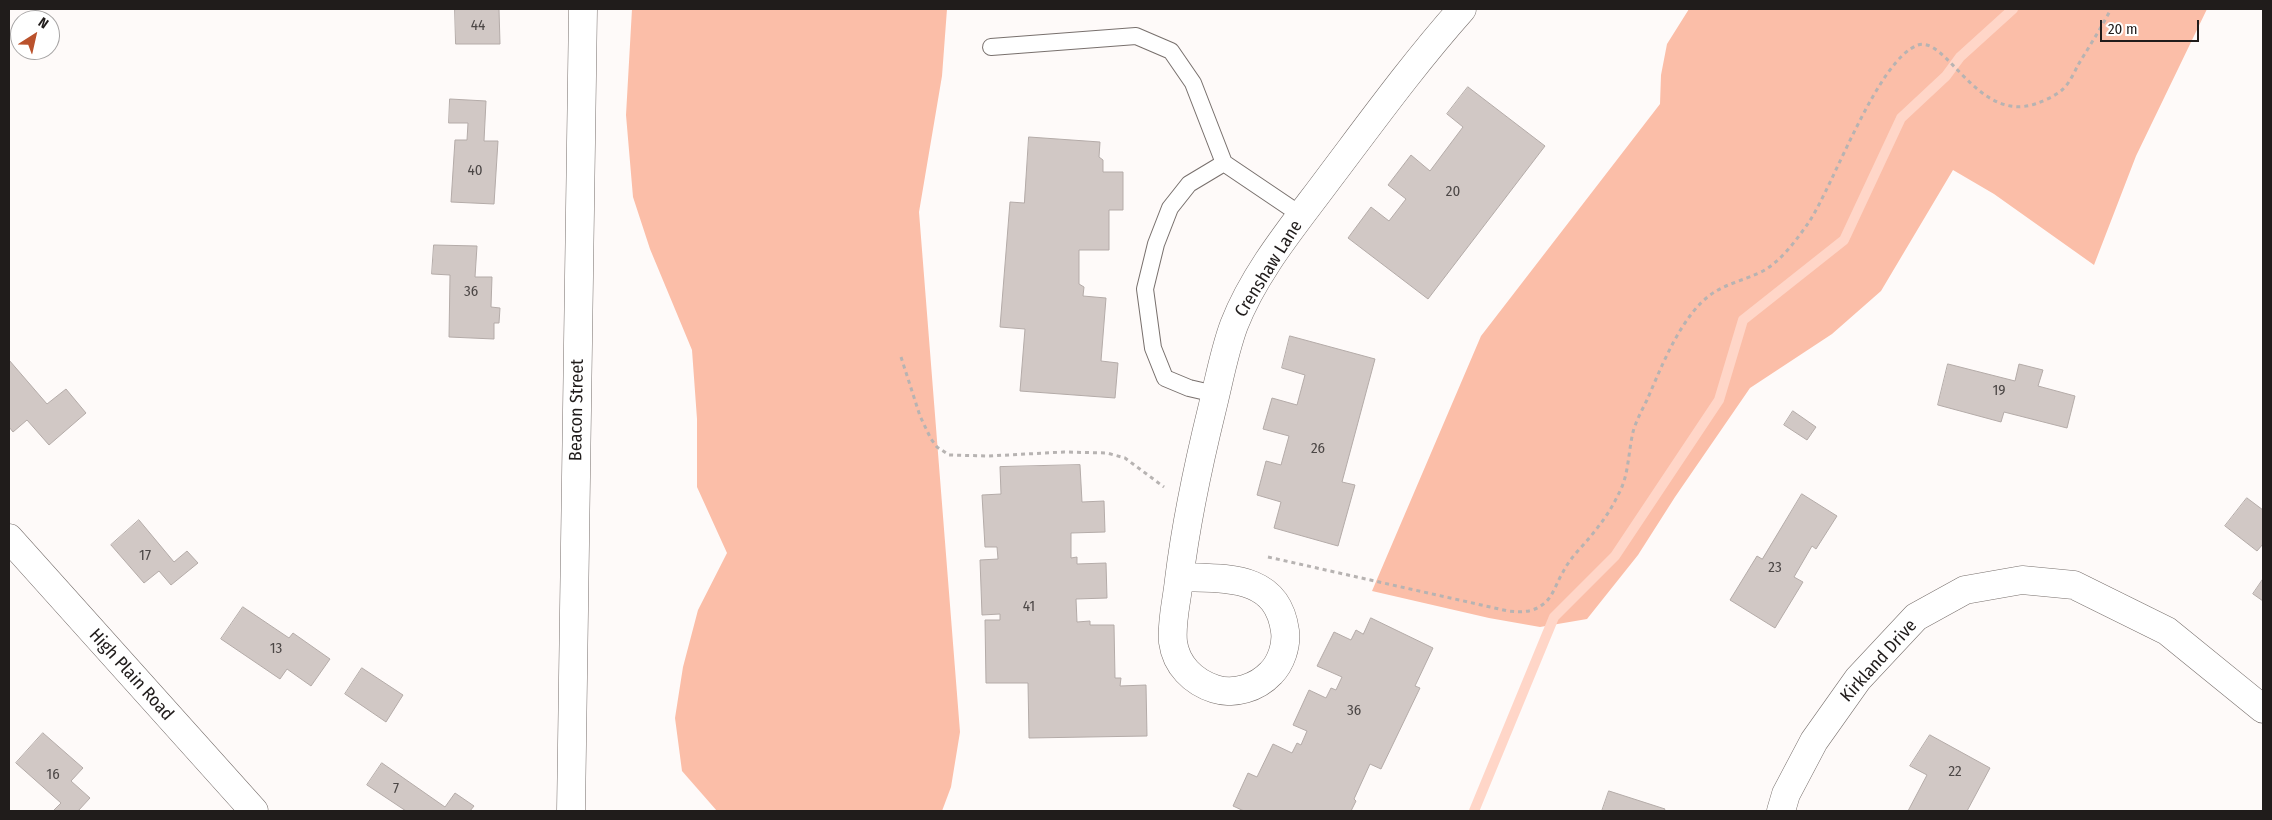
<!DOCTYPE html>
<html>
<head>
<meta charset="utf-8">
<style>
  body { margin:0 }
  #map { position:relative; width:2272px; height:820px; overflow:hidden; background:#fefaf9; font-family:"Fira Sans Condensed",sans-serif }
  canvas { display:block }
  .frame { position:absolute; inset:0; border:10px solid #201c1b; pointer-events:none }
  .north { position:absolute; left:10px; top:10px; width:50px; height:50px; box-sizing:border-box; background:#fff; border:1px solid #a6a4a4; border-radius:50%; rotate:35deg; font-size:14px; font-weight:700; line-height:20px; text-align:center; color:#201c1b }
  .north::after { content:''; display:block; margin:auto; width:18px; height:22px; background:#ba522c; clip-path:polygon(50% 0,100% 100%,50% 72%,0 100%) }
  .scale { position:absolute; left:2100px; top:20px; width:99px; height:22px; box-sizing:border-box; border:2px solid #201c1b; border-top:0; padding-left:6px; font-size:15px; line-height:18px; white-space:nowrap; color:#201c1b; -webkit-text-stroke:4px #fff; paint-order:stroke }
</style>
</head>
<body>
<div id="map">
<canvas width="2272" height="820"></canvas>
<div class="frame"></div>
<div class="north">N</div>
<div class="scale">20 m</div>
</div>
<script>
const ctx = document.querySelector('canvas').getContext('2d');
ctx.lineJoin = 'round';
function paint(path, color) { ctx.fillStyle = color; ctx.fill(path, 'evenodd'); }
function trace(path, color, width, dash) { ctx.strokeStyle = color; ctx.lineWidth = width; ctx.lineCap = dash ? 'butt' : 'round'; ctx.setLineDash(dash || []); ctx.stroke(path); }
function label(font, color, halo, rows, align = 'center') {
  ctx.font = font + ' "Fira Sans Condensed",sans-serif'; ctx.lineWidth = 5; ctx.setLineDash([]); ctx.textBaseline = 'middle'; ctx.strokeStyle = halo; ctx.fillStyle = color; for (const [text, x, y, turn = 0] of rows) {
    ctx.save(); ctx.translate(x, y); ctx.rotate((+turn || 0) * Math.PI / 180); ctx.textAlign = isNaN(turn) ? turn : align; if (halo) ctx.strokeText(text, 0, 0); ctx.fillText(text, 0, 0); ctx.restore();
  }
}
paint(new Path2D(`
  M632 9H947L942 76 919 212 960 732 951 787 942 811H717L682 771 675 718 683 667 698 610 727 553 697 487V419L692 350 650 249 633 197 626 115Z
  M1689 9H2207L2136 156 2094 265 1994 194 1953 170 1881 291 1832 334 1750 388 1675 497 1638 555 1587 619 1540 627 1489 618 1372 591 1481 336 1660 104 1661 75 1667 44Z`), '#fbbea8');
trace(new Path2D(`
  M1474 811 1554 617 1615 556 1719 400 1743 320 1844 240 1901 118 1946 76 1960 57 2013 9`), '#ffd6c8', 10);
const building = new Path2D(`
  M455 9H499L500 44H456Z
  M1468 87 1545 146 1428 299 1348 238 1371 207 1389 221 1406 199 1388 185 1411 155 1430 171 1463 127 1447 114Z
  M450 99 486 101 484 141H498L494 204 451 202 455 140H467L468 123H449Z
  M1029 137 1100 142 1099 157 1103 160V172H1123V210H1109V250H1079V284L1084 287 1083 296 1106 298 1101 361 1118 363 1115 398 1020 391 1025 329 1000 327 1010 202 1024 203Z
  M434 245 477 246 475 277H492L491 307 500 308 499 323H494V339L449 337 450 275 432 274Z
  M1290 336 1375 359 1342 482 1355 485 1338 546 1274 528 1281 502 1257 495 1266 461 1281 465 1289 436 1263 429 1272 398 1297 405 1305 375 1282 368Z
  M9 360 47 404 66 389 86 413 49 445 27 420 13 432 9 427Z
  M1948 364 2015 381 2019 364 2043 370 2038 386 2075 396 2067 428 2004 412 2001 422 1938 405Z
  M1793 411 1816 427 1807 440 1784 425Z
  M1080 465 1082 502 1104 501 1105 532 1071 533V558L1077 557V564L1106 563 1107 598 1076 599 1077 622 1090 621V625H1114L1115 678H1121L1120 686 1146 685 1147 736 1029 738 1028 683H986L985 620H1000V614L982 615 980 560 998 559 997 547H985L982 495 1001 494 1000 467Z
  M1802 494 1837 516 1816 549 1812 546 1794 577 1803 582 1775 628 1730 600 1757 556 1762 559Z
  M2247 498 2263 510V544L2257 551 2225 526Z
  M139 520 174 562 187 551 198 563 171 585 159 571 144 583 111 545Z
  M2263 579V601L2253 594Z
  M243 607 289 638 293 633 330 659 311 686 287 669 280 679 221 639Z
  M1371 618 1433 648 1415 686 1420 688 1381 769 1370 764 1354 799 1356 801 1351 811H1244L1233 806 1248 773 1257 777 1273 744 1292 753 1297 743 1301 745 1307 731 1293 725 1309 690 1326 698 1331 688 1336 690 1342 677 1317 666 1334 632 1351 640 1356 630 1363 634Z
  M362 668 403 695 386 722 345 694Z
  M43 733 83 768 71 781 90 798 78 811H53L61 803 16 763Z
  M1930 735 1990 768 1967 811H1908L1927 775 1910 766Z
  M382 763 445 807 455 793 474 806 470 811H406L367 785Z
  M1609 791 1665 809 1664 811H1602Z`);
paint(building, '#d1c8c5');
trace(building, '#b4aba8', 1);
const lane = new Path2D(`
  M991 47 1136 36 1171 51 1193 83 1224 163 1301 215
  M1215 394 1189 388 1165 378 1153 348 1145 289 1156 244 1170 208 1189 184 1224 163`);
const street = new Path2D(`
  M1180 577C1224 579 1277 573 1285 631 1287 645 1281 663 1271 673 1257 688 1234 695 1215 689 1193 682 1176 665 1173 642 1171 622 1177 600 1179 580 1186 522 1198 466 1212 409 1219 381 1224 352 1234 325 1255 271 1295 224 1329 178 1372 121 1414 63 1462 9
  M1781 811 1786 794 1814 741 1858 679 1916 617 1965 590 2022 580 2074 585 2167 631 2263 709`);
const secondary = new Path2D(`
  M9 538 254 811
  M571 811 583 9`);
trace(lane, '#78706d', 18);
trace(street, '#78706d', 29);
trace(secondary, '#78706d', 29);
trace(new Path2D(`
  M901 357 920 416 931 439 937 447 949 455 989 456 1064 452 1107 453 1125 458 1164 487
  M1268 557 1508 611C1521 612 1531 613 1542 605 1553 598 1556 583 1563 572 1570 558 1581 548 1590 537 1601 524 1611 510 1618 495 1629 476 1628 453 1633 432 1636 421 1642 410 1647 400 1660 370 1673 337 1693 312 1714 285 1733 285 1761 272 1781 262 1797 239 1809 222 1834 184 1878 59 1918 45 1947 36 1977 123 2035 104 2044 101 2055 96 2062 90 2069 84 2074 73 2078 65 2089 47 2101 28 2111 9`), '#b7b3b2', 3, [4, 4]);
trace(lane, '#fff', 16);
trace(street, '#fff', 28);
trace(secondary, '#fff', 28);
label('15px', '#4c4746', null, [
  ["44",478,26],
  ["40",475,171],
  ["20",1453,192],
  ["36",471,292],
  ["19",1999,391],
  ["26",1318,449],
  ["17",145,556],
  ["23",1775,568],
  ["41",1029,607],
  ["13",276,649],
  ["36",1354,711],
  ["22",1955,772],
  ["16",53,775],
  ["7",396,789]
]);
label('18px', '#201c1b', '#fff', [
  ["Crenshaw Lane",1269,269,-58],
  ["Beacon Street",577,410,-89],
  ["Kirkland Drive",1879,661,-48],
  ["High Plain Road",131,675,48]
]);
</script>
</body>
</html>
